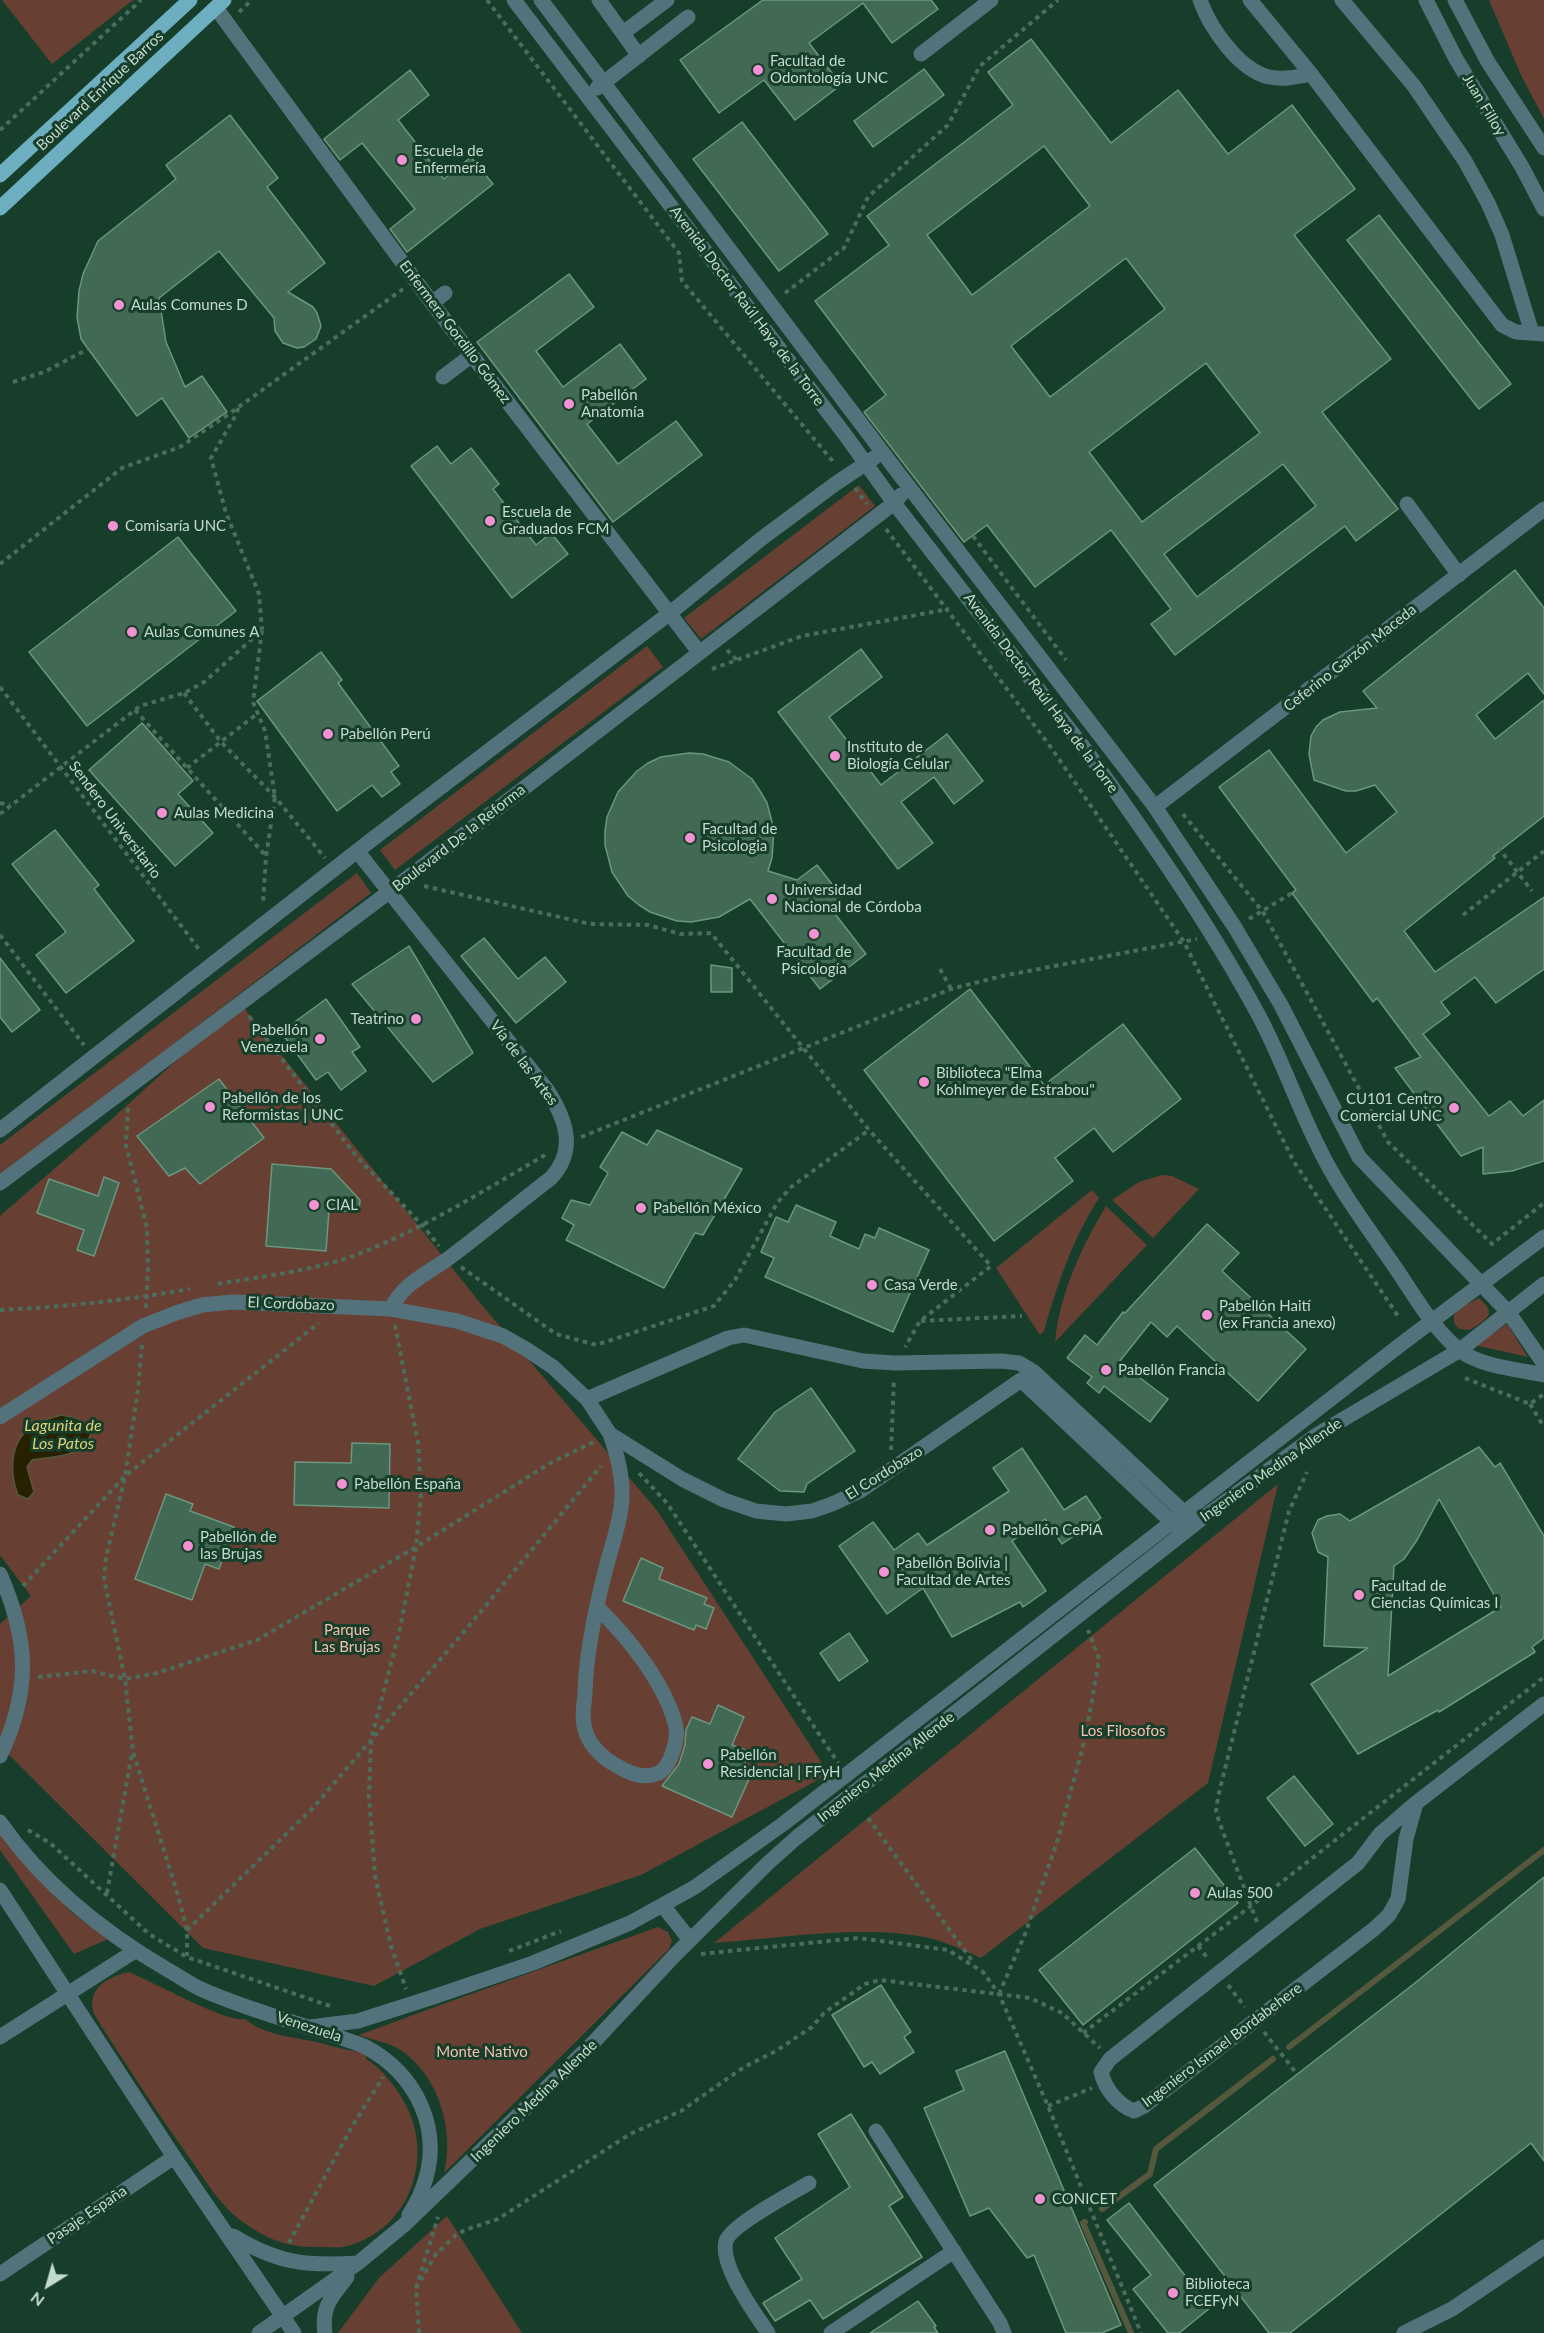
<!DOCTYPE html>
<html>
<head>
<meta charset="utf-8">
<style>
  body { margin:0 }
  #map { position:relative; width:1544px; height:2333px; overflow:hidden; background:#163e2a; font-family:Lato,sans-serif }
  canvas { display:block }
  .north { position:absolute; left:18px; top:2255px; width:60px; height:60px; -webkit-text-stroke:4px #163e2a; paint-order:stroke; rotate:217deg; font-size:16px; font-weight:700; line-height:24px; text-align:center; color:#c4dacd }
  .north::after { content:''; display:block; margin:auto; width:21px; height:27px; background:#c4dacd; clip-path:polygon(50% 0,100% 100%,50% 72%,0 100%) }
</style>
</head>
<body>
<div id="map">
<canvas width="1544" height="2333"></canvas>
<div class="north">N</div>
</div>
<script>
const ctx = document.querySelector('canvas').getContext('2d');
ctx.lineJoin = 'round';
function paint(path, color) { ctx.fillStyle = color; ctx.fill(path, 'evenodd'); }
function trace(path, color, width, dash) { ctx.strokeStyle = color; ctx.lineWidth = width; ctx.lineCap = dash ? 'butt' : 'round'; ctx.setLineDash(dash || []); ctx.stroke(path); }
function label(font, color, halo, rows, align = 'center') {
  ctx.font = font + ' Lato,sans-serif'; ctx.lineWidth = 6; ctx.setLineDash([]); ctx.textBaseline = 'middle'; ctx.strokeStyle = halo; ctx.fillStyle = color; for (const [text, x, y, turn = 0] of rows) {
    ctx.save(); ctx.translate(x, y); ctx.rotate((+turn || 0) * Math.PI / 180); ctx.textAlign = isNaN(turn) ? turn : align; if (halo) ctx.strokeText(text, 0, 0); ctx.fillText(text, 0, 0); ctx.restore();
  }
}
paint(new Path2D(`
  M2 0H133L52 64Z
  M1489 0H1544V119L1521 75Z
  M859 485 875 506 701 639 684 618Z
  M647 646 663 667 395 870 380 850Z
  M357 873 371 893 0 1177V1145Z
  M240 1003 481 1304 656 1509 829 1774 641 1875 480 1929 374 1986 203 1948 0 1746V1624L31 1596 0 1555V1216L114 1117Z
  M1162 1175 1172 1176 1199 1189 1153 1238 1112 1200 1139 1182Z
  M1092 1190 1099 1198C1073 1238 1057 1285 1044 1331L1040 1335 996 1268Z
  M1106 1206 1147 1245 1055 1342C1060 1293 1081 1248 1106 1206Z
  M1479 1298C1498 1315 1487 1318 1470 1330L1459 1329 1454 1323V1315L1462 1307Z
  M1507 1324 1528 1357 1475 1345Z
  M1278 1484 1208 1783 981 1958C963 1950 944 1941 925 1937 859 1925 782 1938 714 1943Z
  M0 1829 16 1852 71 1912 108 1939 74 1954 0 1850Z
  M658 1927 668 1932 672 1941 669 1949 444 2173C455 2129 438 2074 399 2049 387 2042 372 2040 359 2035 458 1998 558 1963 658 1927Z
  M129 1972C149 1980 229 2024 245 2019 264 2035 293 2037 316 2042 333 2046 349 2051 366 2053V2059C380 2067 391 2081 400 2095 438 2152 412 2232 343 2247 337 2248 330 2247 324 2247 289 2248 269 2241 240 2220 219 2204 206 2181 191 2160 160 2117 131 2072 102 2027 99 2022 94 2015 93 2010 88 1986 111 1976 129 1972Z
  M447 2216 522 2333H338L379 2278Z`), '#684033');
const water = new Path2D(`
  M61 1415C74 1417 84 1419 92 1431 84 1458 56 1456 32 1460L27 1467 34 1492 28 1499 18 1495C9 1472 9 1440 34 1425 42 1420 52 1418 61 1415Z`);
paint(water, '#272101');
trace(water, '#56583e', 1.5);
trace(new Path2D(`
  M1289 2047 1544 1850
  M1102 2209 1150 2174 1156 2149 1273 2059
  M1085 2222 1083 2223 1131 2333`), '#56583e', 6);
const building = new Path2D(`
  M763 0H931L938 9 892 43 863 3 809 43 841 85 795 120 764 80 719 113 680 60Z
  M1031 39 1111 143 1178 90 1228 154 1292 105 1355 189 1294 235 1391 359 1322 412 1398 509 1356 541 1345 526 1175 655 1151 624 1171 609 1111 530 1035 587 987 525 964 542 864 412 886 395 815 301 889 245 867 216 1013 105 988 72ZM1044 146 1090 206 972 295 927 235ZM1126 258 1165 309 1050 397 1011 346ZM1206 363 1260 433 1142 522 1089 452ZM1283 464 1316 506 1197 597 1164 554Z
  M924 69 944 95 873 147 854 121Z
  M410 70 429 95 398 120 444 179 471 157 493 184 407 252 390 229 415 209 362 143 340 160 324 139Z
  M230 115 278 178 267 187 325 263 288 292 313 307 317 313 321 326 316 339 304 347 297 348 283 343 275 331 274 318 219 251 159 298 166 342 185 387 202 376 227 412 189 438 162 398 137 416 81 339 77 317 79 291 83 274 98 241 176 179 166 165Z
  M742 122 828 234 779 271 693 159Z
  M1379 215 1511 384 1479 409 1347 240Z
  M569 274 594 307 536 351 563 387 620 344 646 379 587 424 618 464 676 421 702 455 613 522 477 342Z
  M437 446 451 464 471 448 499 484 493 489 536 545 551 533 568 554 512 598 411 466Z
  M178 537 236 611 87 726 29 652Z
  M1515 570 1544 608V694L1528 673 1476 715 1495 739 1544 700V816L1493 856 1495 858 1404 931 1435 972 1544 897V969L1496 1003 1475 977 1441 1002 1450 1014 1423 1034 1489 1116 1510 1101 1523 1116 1544 1100V1161L1512 1171 1483 1174V1147L1461 1156 1395 1068 1421 1057 1377 998 1373 1002 1292 893 1296 890 1219 787 1269 750 1346 853 1397 812 1375 785 1356 791H1346L1314 780 1309 754 1311 736 1316 727 1323 720 1340 712 1377 708 1363 691Z
  M861 649 882 677 829 717 881 785 947 734 983 781 954 804 934 777 901 802 933 843 898 869 778 712Z
  M321 652 342 680 338 683 399 766 391 772 400 784 382 797 372 785 337 811 257 701Z
  M142 723 193 781 178 794 213 833 175 866 89 770Z
  M689 753 703 754 729 762 752 779 760 791 767 803 774 830 772 858 768 871 797 880 817 865 842 897 829 906 866 954 820 989 750 899 719 917 691 922 677 921 650 912 639 905 628 896 612 872 605 845V831L607 817 618 792 637 771 648 763 661 757Z
  M55 830 99 885 94 889 134 941 66 993 36 955 66 932 12 864Z
  M484 938 518 979 545 957 566 982 516 1023 461 956Z
  M409 946 473 1053 433 1082 352 984Z
  M0 958 40 1010 12 1032 0 1017Z
  M711 965 732 968V992H711Z
  M970 989 1044 1085 1123 1024 1181 1099 1113 1152 1094 1128 1055 1158 1073 1181 994 1241 864 1070Z
  M326 999 360 1047 352 1052 366 1071 341 1090 328 1072 316 1080 281 1032Z
  M219 1079 264 1138 200 1184 185 1168 169 1176 137 1136Z
  M657 1130 742 1169 703 1235 695 1233 664 1288 566 1240 574 1225 562 1218 571 1200 590 1205 608 1173 600 1167 622 1132 647 1145Z
  M272 1164 331 1169 360 1200 359 1212 329 1210 326 1251 266 1246Z
  M104 1177 119 1183 94 1256 77 1250 84 1230 37 1213 49 1179 98 1196Z
  M796 1205 836 1222 830 1236 859 1249 865 1234 875 1238 879 1228 929 1250 893 1332 765 1277 774 1258 761 1252 776 1217 788 1222Z
  M1207 1224 1239 1253 1222 1271 1306 1349 1258 1401 1177 1326 1167 1337 1151 1322 1119 1362 1168 1399 1150 1422 1104 1386 1099 1393 1087 1383 1092 1377 1067 1358 1085 1335 1097 1345 1123 1312 1125 1313Z
  M811 1388 855 1451 807 1484 804 1492 780 1491 738 1459 775 1412Z
  M352 1443 390 1444 389 1508 294 1505 295 1462 351 1463Z
  M1479 1447 1495 1467 1500 1463 1544 1536V1638L1532 1647 1535 1652 1439 1712 1438 1710 1358 1754 1311 1684 1368 1648 1324 1646 1328 1557 1318 1552 1312 1533 1318 1520 1327 1516 1340 1514 1350 1521ZM1439 1499 1501 1607 1388 1676 1394 1566 1404 1559 1417 1540Z
  M1022 1448 1064 1510 1086 1496 1101 1518 1062 1544 1045 1519 1012 1541 1046 1591 1023 1607 1020 1602 952 1637 923 1588 887 1614 839 1546 873 1522 894 1550 918 1533 927 1545 1009 1491 993 1468Z
  M166 1494 193 1504 190 1511 234 1527 219 1569 205 1564 192 1600 135 1579Z
  M641 1558 663 1568 659 1579 707 1598 704 1604 714 1608 706 1629 696 1625 694 1630 623 1601Z
  M849 1633 868 1661 839 1681 820 1653Z
  M718 1705 744 1717 732 1745 750 1752 740 1776 749 1779 732 1817 662 1786 679 1764 685 1745 686 1730 692 1717 710 1724Z
  M1294 1776 1333 1824 1305 1846 1267 1798Z
  M1195 1848 1238 1903 1083 2025 1039 1970Z
  M1544 1877V2161L1531 2143 1290 2333H1269L1154 2185 1415 1983Z
  M881 1985 911 2032 904 2037 914 2052 880 2074 872 2062 864 2067 832 2015Z
  M1005 2051 1121 2325 1102 2333H1066L1034 2255 1027 2258 989 2208 970 2216 924 2108 964 2090 956 2071Z
  M851 2114 903 2197 889 2206 922 2257 823 2319 810 2300 775 2321 763 2303 802 2279 775 2238 850 2187 818 2134Z
  M1129 2203 1210 2308 1179 2333H1168L1133 2289 1151 2275 1107 2220Z
  M918 2301 936 2326 934 2327 938 2333H870Z`);
paint(building, '#416953');
trace(building, '#6c967e', 1.5);
trace(new Path2D(`
  M487 0 679 253 682 281 835 464
  M239 12 252 0
  M0 130 141 0
  M785 293 844 248 868 197 948 125 980 66 1058 0
  M13 382 44 372 88 349
  M238 408 237 413 211 458 226 513 259 594 262 630
  M855 488 867 504
  M886 529 1050 746 1184 942 1294 1162 1398 1316
  M973 536 1066 660
  M0 564 122 468 180 447 226 416 403 289
  M727 650 737 660
  M712 669 802 636 949 609
  M0 687 201 952
  M184 693 221 742 275 797 325 858
  M135 710 266 856
  M187 768 257 714
  M0 803 10 805
  M0 814 140 706 184 693 204 682 262 630 253 702 265 731 275 797 266 857 263 904
  M1183 814 1263 912 1388 1142 1492 1244 1544 1203
  M1498 847 1532 891
  M424 886 590 924 648 925 680 934 711 933 869 1130 991 1266 920 1321 905 1347
  M1463 915 1544 851
  M1249 919 1292 893
  M0 935 84 1045
  M940 969 951 989
  M249 1016 357 1157 423 1226 439 1246
  M128 1108 126 1145 147 1228 148 1270 146 1308
  M581 1137 951 989 1002 976 1197 939
  M461 1267 556 1334 596 1345 714 1306 735 1280 777 1203 791 1187 869 1130
  M218 1284C264 1276 312 1271 356 1255 423 1229 483 1191 545 1155
  M0 1310C64 1307 127 1300 190 1289
  M921 1321 1022 1316
  M395 1325 418 1443 421 1494 416 1547 399 1633 371 1740 369 1796 375 1876 391 1946 406 1989
  M142 1345 138 1390 125 1476 106 1558 104 1579 125 1679 133 1752 177 1892 187 1930V1956
  M1465 1378 1530 1404 1544 1394
  M1530 1404 1544 1427
  M891 1450 894 1379
  M639 1473 667 1503 838 1763
  M23 1586 125 1476 319 1323
  M38 1677 92 1671 125 1679 157 1673 257 1640 416 1547 552 1462 596 1441
  M868 1818 973 1962
  M28 1830 50 1843 149 1934 187 1957 330 2006
  M107 1893 132 1753
  M1257 1922 1220 1824 1216 1812 1218 1797 1289 1511 1307 1472
  M187 1930 313 1808 468 1627 601 1466
  M1198 1946 1209 1960
  M509 1951 561 1931
  M701 1954 858 1938 948 1950 983 1972 999 1994 1048 2106 1141 2333
  M1228 1985 1245 2007
  M999 1994 1025 1934 1058 1839 1086 1735 1099 1659 1088 1630
  M1264 2032 1297 2074
  M1083 2033 1251 1906 1544 1677
  M1048 2106 1092 2088
  M289 2243 350 2130 383 2077
  M416 2288 436 2254 456 2235 465 2230 498 2219 630 2134 681 2111 744 2067 776 2051 812 2027 824 2013 865 1984 880 1980 1030 1998 1062 2013 1100 2048
  M419 2333 416 2288 438 2217`), '#4b6e5c', 4, [4.5, 4.5]);
trace(new Path2D(`
  M514 0 846 436 894 503 1091 757C1151 841 1210 925 1259 1016 1281 1057 1296 1102 1317 1144 1338 1189 1369 1229 1397 1270 1415 1297 1433 1328 1458 1349 1480 1367 1517 1369 1544 1375
  M541 0 896 470 1155 807 1234 926 1281 1005 1359 1157 1509 1313 1544 1364
  M599 0 639 56
  M1200 0C1210 28 1239 70 1269 77 1283 80 1297 77 1311 74
  M1250 0 1311 74 1502 325 1516 332 1544 334
  M1342 0 1414 86 1465 161 1488 203 1502 235 1532 333
  M1426 0 1456 59 1522 167 1544 209
  M1455 0 1488 62 1544 148
  M216 8 432 303 699 652
  M623 33 667 0
  M921 54 991 0
  M597 88 688 17
  M432 303 445 293
  M443 377 472 355
  M1407 504 1459 575
  M1155 807 1544 509
  M357 851 548 1091C566 1120 577 1150 551 1178 517 1204 484 1232 449 1258 427 1274 403 1283 391 1309
  M0 1130 370 841 670 613 761 539 835 484 874 458
  M0 1183 389 892 894 503 901 495
  M587 1399 728 1338 744 1335 863 1361 895 1363 1001 1361 1019 1363 1034 1372 1191 1519
  M0 1417 143 1326 176 1313 202 1305 232 1302 391 1309 457 1321 503 1336 526 1349 553 1367 587 1399 610 1434 682 1479 724 1500 756 1511 786 1514 812 1511 832 1504 860 1491 1021 1380 1177 1527
  M0 1574C29 1640 31 1690 0 1756
  M597 1607C627 1636 664 1682 675 1723 678 1733 676 1744 672 1754 670 1761 664 1772 656 1774 643 1779 627 1772 617 1766 604 1759 591 1747 586 1733 581 1720 584 1706 585 1693 586 1652 595 1611 605 1572 611 1547 621 1522 622 1497 623 1475 617 1454 610 1434
  M1416 1803 1406 1839 1398 1899 1389 1915 1374 1929 1144 2106 1134 2111C1118 2105 1105 2089 1101 2072L1110 2059 1358 1863 1380 1834 1416 1803 1544 1704
  M0 1822C43 1884 103 1932 168 1970 179 1976 191 1985 203 1990 255 2013 311 2026 364 2046 417 2074 445 2131 422 2190 419 2198 414 2207 409 2215
  M0 1890 174 2157 294 2333
  M664 1907 690 1940
  M310 2027 358 2021 433 1997 533 1963 630 1923 695 1887 783 1824 1404 1342 1544 1237
  M0 2037 135 1951
  M876 2131 1000 2323 1004 2333
  M233 2236C279 2264 306 2266 358 2263
  M0 2274 174 2157
  M259 2333 358 2263 404 2225 592 2044 674 1956 768 1863 796 1838 1196 1523 1315 1436 1460 1350 1544 1284
  M325 2333C321 2306 332 2297 347 2277
  M768 2333C755 2313 719 2265 726 2241 731 2225 792 2193 809 2183
  M831 2333 954 2251
  M1404 2333 1452 2309 1544 2247`), '#54727c', 15);
trace(new Path2D(`
  M0 175 190 0
  M0 208 224 0`), '#6daec1', 15);
for (const [x, y, r, color] of [
  [758,70,6,"#f391d5"],
  [402,160,6,"#f391d5"],
  [119,305,6,"#f391d5"],
  [569,404,6,"#f391d5"],
  [490,521,6,"#f391d5"],
  [113,526,6,"#f391d5"],
  [132,632,6,"#f391d5"],
  [328,734,6,"#f391d5"],
  [835,756,6,"#f391d5"],
  [162,813,6,"#f391d5"],
  [690,838,6,"#f391d5"],
  [772,899,6,"#f391d5"],
  [814,934,6,"#f391d5"],
  [416,1019,6,"#f391d5"],
  [320,1039,6,"#f391d5"],
  [924,1082,6,"#f391d5"],
  [210,1107,6,"#f391d5"],
  [1454,1108,6,"#f391d5"],
  [314,1205,6,"#f391d5"],
  [641,1208,6,"#f391d5"],
  [872,1285,6,"#f391d5"],
  [1207,1315,6,"#f391d5"],
  [1106,1370,6,"#f391d5"],
  [342,1484,6,"#f391d5"],
  [990,1530,6,"#f391d5"],
  [188,1546,6,"#f391d5"],
  [884,1572,6,"#f391d5"],
  [1359,1595,6,"#f391d5"],
  [708,1764,6,"#f391d5"],
  [1195,1893,6,"#f391d5"],
  [1040,2199,6,"#f391d5"],
  [1173,2293,6,"#f391d5"]
]) { const dot = new Path2D(); dot.arc(x, y, r, 0, 2 * Math.PI); ctx.fillStyle = color; ctx.fill(dot); trace(dot, '#163e2a', 2); }
label('15px', '#c4dacd', '#163e2a', [
  ["Facultad de",770,61],
  ["Odontología UNC",770,78],
  ["Escuela de",414,151],
  ["Enfermería",414,168],
  ["Aulas Comunes D",131,305],
  ["Pabellón",581,395],
  ["Anatomía",581,412],
  ["Escuela de",502,512],
  ["Graduados FCM",502,529],
  ["Comisaría UNC",125,526],
  ["Aulas Comunes A",144,632],
  ["Pabellón Perú",340,734],
  ["Instituto de",847,747],
  ["Biología Celular",847,764],
  ["Aulas Medicina",174,813],
  ["Facultad de",702,829],
  ["Psicologia",702,846],
  ["Universidad",784,890],
  ["Nacional de Córdoba",784,907],
  ["Facultad de",814,952,"center"],
  ["Psicología",814,969,"center"],
  ["Teatrino",404,1019,"right"],
  ["Pabellón",308,1030,"right"],
  ["Venezuela",308,1047,"right"],
  ["Biblioteca \"Elma",936,1073],
  ["Kohlmeyer de Estrabou\"",936,1090],
  ["Pabellón de los",222,1098],
  ["Reformistas | UNC",222,1115],
  ["CU101 Centro",1442,1099,"right"],
  ["Comercial UNC",1442,1116,"right"],
  ["CIAL",326,1205],
  ["Pabellón México",653,1208],
  ["Casa Verde",884,1285],
  ["Pabellón Haití",1219,1306],
  ["(ex Francia anexo)",1219,1323],
  ["Pabellón Francia",1118,1370],
  ["Pabellón España",354,1484],
  ["Pabellón CePiA",1002,1530],
  ["Pabellón de",200,1537],
  ["las Brujas",200,1554],
  ["Pabellón Bolivia |",896,1563],
  ["Facultad de Artes",896,1580],
  ["Facultad de",1371,1586],
  ["Ciencias Químicas I",1371,1603],
  ["Pabellón",720,1755],
  ["Residencial | FFyH",720,1772],
  ["Aulas 500",1207,1893],
  ["CONICET",1052,2199],
  ["Biblioteca",1185,2284],
  ["FCEFyN",1185,2301]
], 'left');
label('15px', '#c4dacd', '#163e2a', [
  ["Boulevard Enrique Barros",100,91,-43],
  ["Juan Filloy",1484,105,59],
  ["Avenida Doctor Raúl Haya de la Torre",747,306,53],
  ["Enfermera Gordillo Gómez",455,332,53],
  ["Ceferino Garzón Maceda",1350,658,-38],
  ["Avenida Doctor Raúl Haya de la Torre",1041,693,53],
  ["Sendero Universitario",115,820,53],
  ["Boulevard De la Reforma",459,838,-38],
  ["Vía de las Artes",524,1063,53],
  ["El Cordobazo",291,1304,2],
  ["Ingeniero Medina Allende",1271,1470,-35],
  ["El Cordobazo",884,1473,-32],
  ["Ingeniero Medina Allende",886,1767,-38],
  ["Venezuela",309,2027,18],
  ["Ingeniero Ismael Bordabehere",1222,2045,-37],
  ["Ingeniero Medina Allende",534,2101,-44],
  ["Pasaje España",87,2215,-34]
]);
label('15px', '#f6bfac', '#163e2a', [
  ["Parque",347,1630],
  ["Las Brujas",347,1647],
  ["Los Filosofos",1123,1731],
  ["Monte Nativo",482,2052]
]);
label('italic 16px', '#e1d075', '#163e2a', [
  ["Lagunita de",63,1426],
  ["Los Patos",63,1444]
]);
</script>
</body>
</html>
